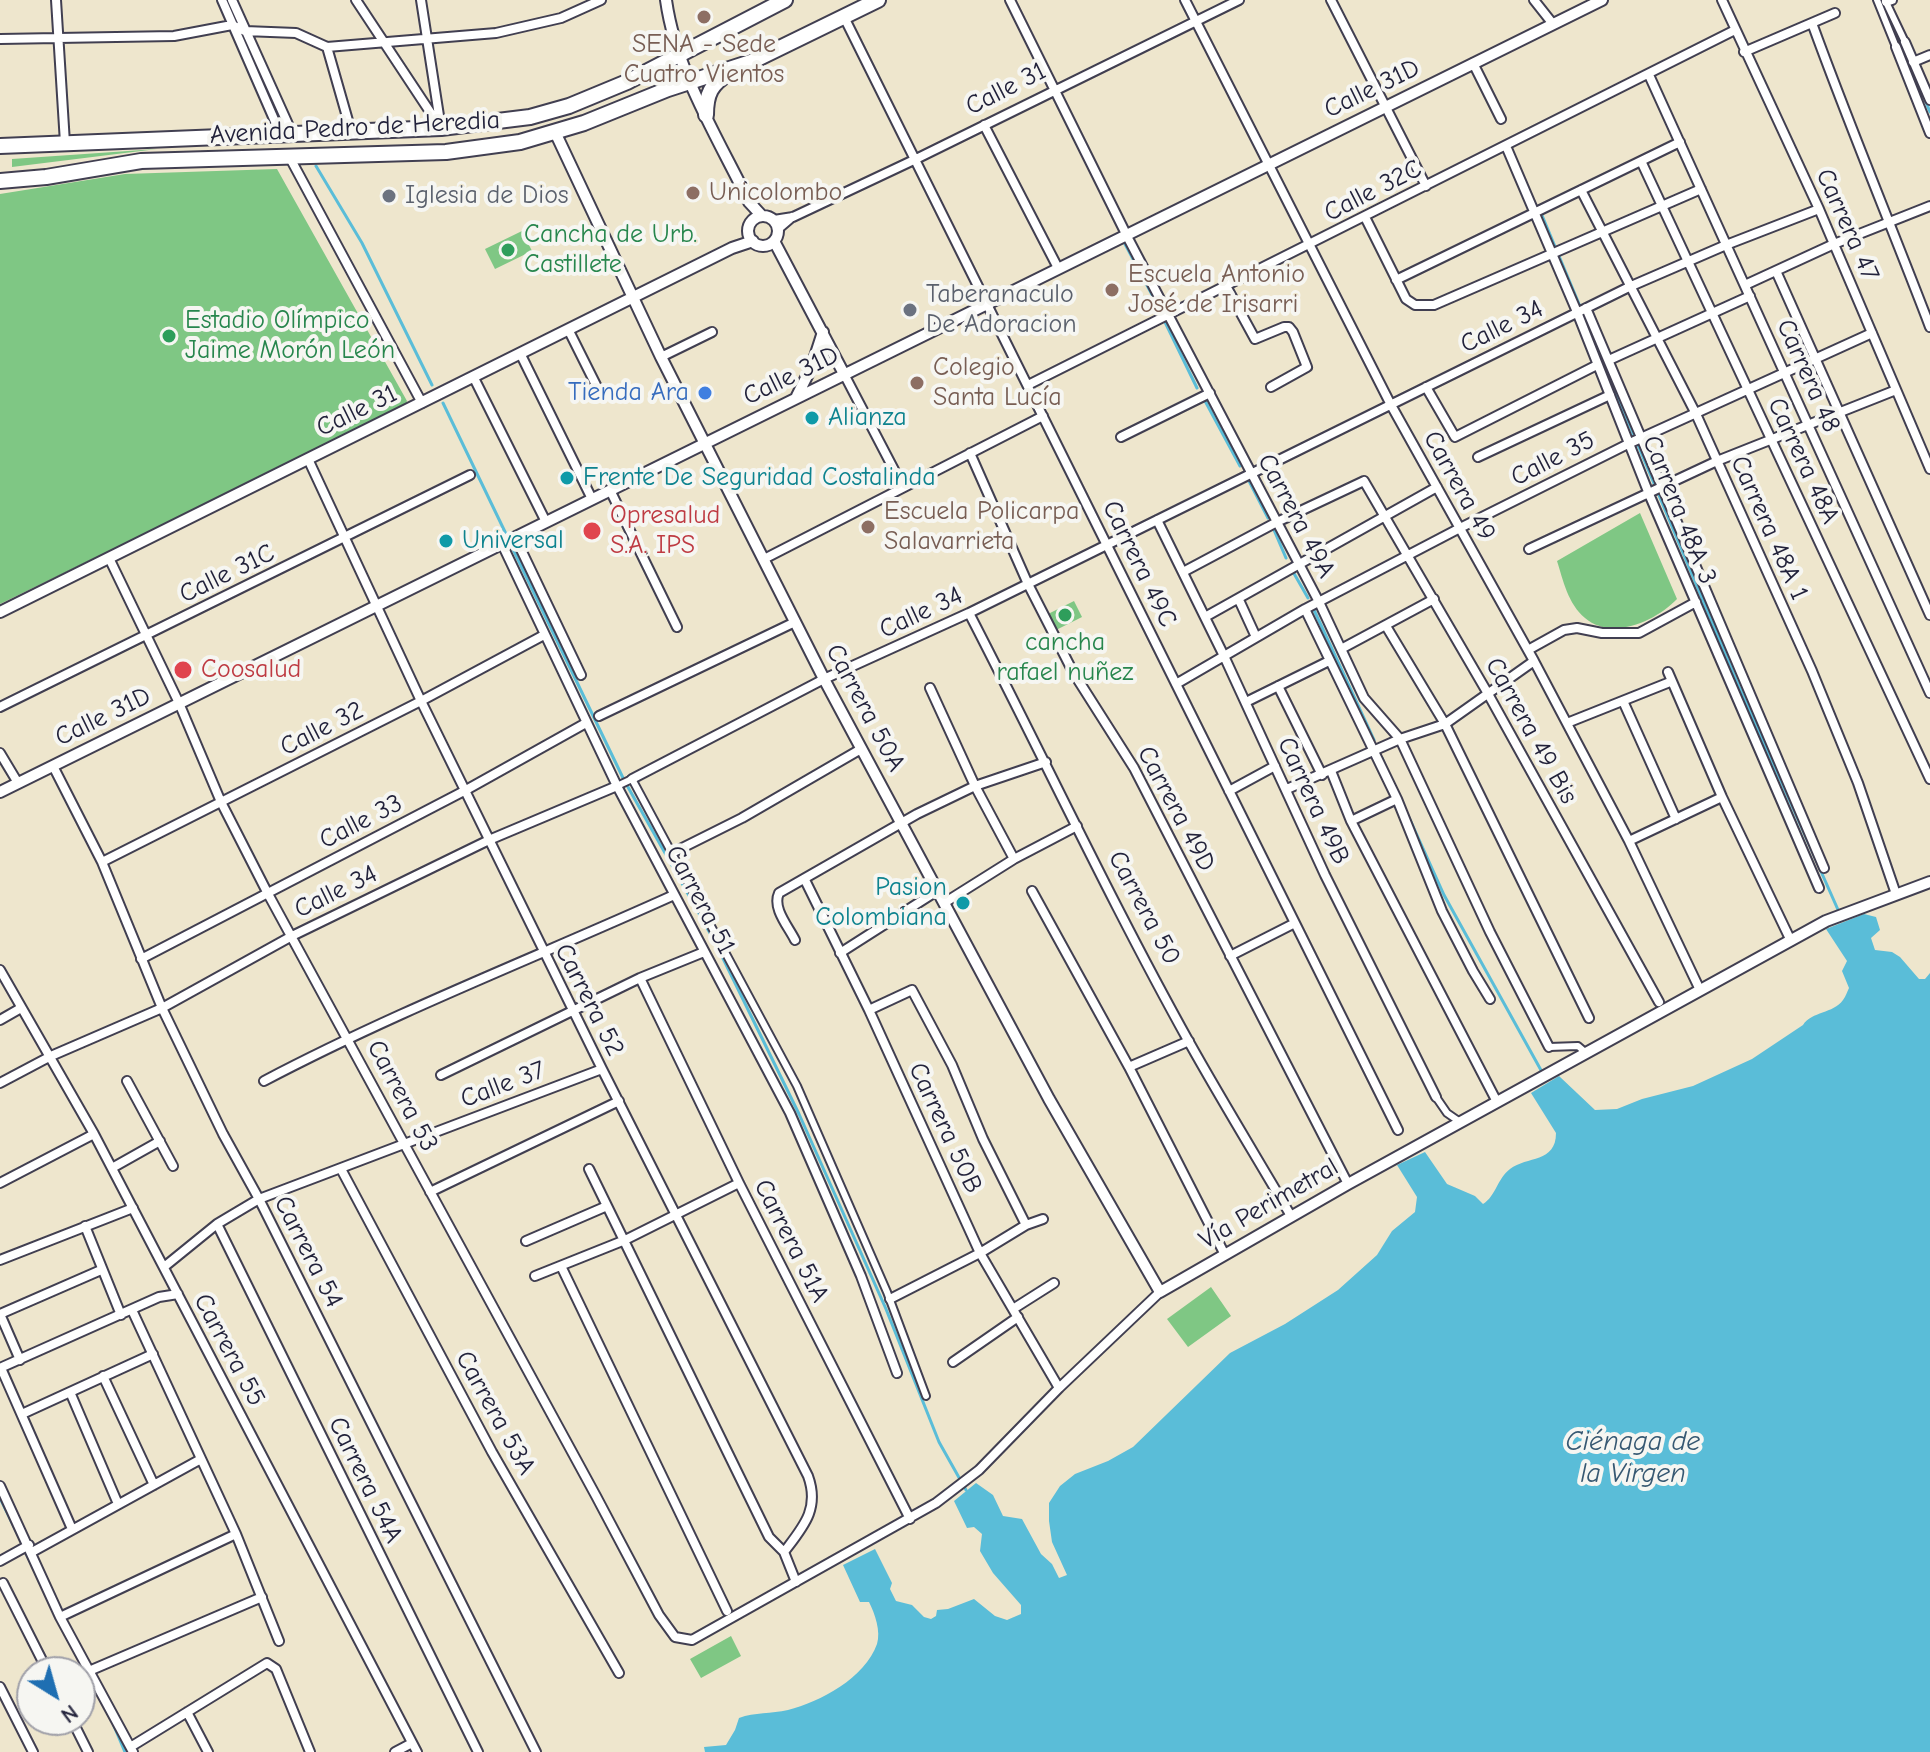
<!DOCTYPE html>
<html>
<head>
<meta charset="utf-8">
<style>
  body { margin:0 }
  #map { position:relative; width:1930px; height:1752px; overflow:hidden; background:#eee6cd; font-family:"Comic Neue",sans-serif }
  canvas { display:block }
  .north { position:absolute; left:16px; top:1656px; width:80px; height:80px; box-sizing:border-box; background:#f6f6f2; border:2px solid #a1a1a9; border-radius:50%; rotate:143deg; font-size:22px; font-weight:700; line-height:32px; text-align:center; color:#22223b }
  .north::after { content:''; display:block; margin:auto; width:28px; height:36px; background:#1f6fb2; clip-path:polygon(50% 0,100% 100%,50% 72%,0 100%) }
</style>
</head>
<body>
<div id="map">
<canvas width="1930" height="1752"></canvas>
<div class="north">N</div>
</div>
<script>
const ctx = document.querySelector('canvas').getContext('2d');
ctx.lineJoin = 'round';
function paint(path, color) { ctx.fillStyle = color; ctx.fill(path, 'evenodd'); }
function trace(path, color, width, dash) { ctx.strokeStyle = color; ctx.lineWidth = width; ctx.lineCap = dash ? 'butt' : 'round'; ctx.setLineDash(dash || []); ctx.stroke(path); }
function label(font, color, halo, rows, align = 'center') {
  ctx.font = font + ' "Comic Neue",sans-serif'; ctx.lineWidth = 8; ctx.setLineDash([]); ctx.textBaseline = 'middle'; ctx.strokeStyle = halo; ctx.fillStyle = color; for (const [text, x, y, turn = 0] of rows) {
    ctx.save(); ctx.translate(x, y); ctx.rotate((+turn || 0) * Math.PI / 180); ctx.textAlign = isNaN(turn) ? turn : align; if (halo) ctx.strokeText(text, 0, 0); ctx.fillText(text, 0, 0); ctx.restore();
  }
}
paint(new Path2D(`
  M157 149 12 167V159Z
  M277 169 407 401 405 407 0 604V194L125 174Z
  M522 231 532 251 495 269 485 249Z
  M1640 513 1677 599C1656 621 1612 641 1585 618 1568 604 1563 580 1557 561Z
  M1074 601 1082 617 1056 630 1048 614Z
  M1211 1287 1231 1316 1188 1347 1167 1319Z
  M731 1636 741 1656 701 1678 690 1659Z`), '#7fc784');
paint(new Path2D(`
  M1864 914 1876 917 1880 930 1871 938 1875 950 1892 952 1900 957 1919 979H1925L1930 973V1752H705L704 1747 726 1745 735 1730 739 1718C755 1712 771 1714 788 1710 820 1702 865 1678 877 1644 881 1631 875 1614 869 1602H860L843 1565 875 1549 892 1583 890 1589 896 1601 912 1605 924 1617 931 1619 936 1616 937 1610 948 1609 974 1599 995 1616 1007 1620 1021 1614V1605L993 1573 980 1551 982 1534 974 1527 967 1528 954 1501 976 1483 993 1495 1003 1516 1022 1519 1041 1554 1052 1564 1059 1578 1067 1575 1052 1542 1049 1521V1503L1060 1486 1075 1474 1108 1461 1133 1447 1230 1353 1285 1324 1338 1290 1377 1255 1392 1231 1415 1212 1417 1197 1397 1165 1425 1152 1447 1184 1475 1196 1483 1204C1496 1196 1497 1179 1510 1169 1527 1156 1556 1163 1556 1133L1531 1093 1559 1076 1595 1110 1617 1109 1642 1099 1693 1086 1752 1059 1803 1025C1812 1011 1833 1014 1843 1000 1846 996 1847 992 1849 988L1842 971 1847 961 1826 929Z`), '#5abdd8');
trace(new Path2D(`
  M1896 29 1902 45
  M1913 70 1930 112
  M316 166 362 243 432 385
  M1541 213 1737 682 1839 912
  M1125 244 1157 304
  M1164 320 1197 388
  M1204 399 1240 466
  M443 403 507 536
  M1248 479 1268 518
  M1274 530 1286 558
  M510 543 624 780 715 942 799 1114 886 1309 939 1442 966 1490
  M1292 570 1308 598
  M1314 610 1374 740
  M1382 758 1387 770
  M1407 813 1444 895 1542 1072
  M0 1498 19 1537
  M27 1555 31 1563
  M75 1652 98 1695
  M114 1726 125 1752`), '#5abdd8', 3);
const pedestrian = new Path2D(`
  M1877 0 1896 47
  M1885 0 1905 42
  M617 786 632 779 797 1086 887 1292 926 1396
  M1549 1047 1578 1046 1585 1052
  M1436 1097 1447 1113 1460 1122`);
const minor = new Path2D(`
  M56 0 65 143
  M222 0 280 133
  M232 0 292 133
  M356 0 440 127
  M421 0 440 122
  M1010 0 1129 240 1319 602 1364 698 1400 739 1490 932 1549 1047
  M1185 0 1391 405 1534 661 1629 841 1700 990
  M1331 0 1426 186
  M1534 0 1553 24
  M1722 0 1819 209 1930 469
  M1886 2 1892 0
  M844 17 1398 1130
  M1812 23C1849 125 1891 225 1930 327
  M0 39 174 36 232 25 245 31 296 33 327 47
  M1905 42 1930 100
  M327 47 496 33 561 18 601 0
  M327 47 351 131
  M1896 47 1930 133
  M1744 52 1835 13
  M1913 62 1930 55
  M1473 63 1501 119
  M1649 75 1930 693
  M984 125 1058 268
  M1506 146 1577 312 1649 494 1819 888
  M290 158 422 403
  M1641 161 1930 779
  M1581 190 1696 414 1812 671 1858 783 1896 894
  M1365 217 1406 299 1415 305H1434L1701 189
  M774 220 793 217 916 159 1239 0
  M778 229 792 217
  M1776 271 1930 615
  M1396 280 1680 142
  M1745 285 1834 244 1930 206
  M1226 286 1255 339 1284 327H1289L1293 332 1307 367 1271 387
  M1586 308 1824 868
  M569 331 597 387
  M521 355 592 499
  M661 357 712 332
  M1609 360 1750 296
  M844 374 903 487
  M474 378 546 522
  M1028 385 1735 30
  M1426 387 1455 437 1597 365
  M1121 437 1210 393
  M970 453 1028 584 1073 672 1134 768 1348 1184
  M1478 457 1610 395
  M308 459 421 701 602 1069 808 1476C820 1509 803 1527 784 1552
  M610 490 677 627
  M1157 520 1224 656 1325 875 1436 1097
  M515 537 581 675
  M502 544 617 786 790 1113 861 1276 897 1373
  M1529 549 1717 461 1896 390
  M109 558 179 703 221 802 267 892 596 1496 659 1615 675 1637 692 1640 936 1503 979 1470 1059 1388 1160 1292
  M764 559 1043 416
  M1183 572 1277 522 1364 481 1487 692 1659 1002
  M1239 600 1256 637
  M1305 609 1397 799 1442 911 1473 971 1490 999
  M969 613C1043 756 1111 902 1189 1042 1222 1101 1257 1158 1291 1216
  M1205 617 1437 487
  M1386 626 1445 724 1589 1018
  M1341 649 1434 599
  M1528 650 1564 630 1577 628 1602 633H1639L1696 602
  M1668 672 1722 797 1791 941
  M1176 684 1305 609 1460 528 1630 443 1872 333
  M1278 686 1322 775
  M930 688 975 786 1014 859
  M1623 701 1676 819
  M1246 702 1329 661
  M0 707 470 475
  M599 716 795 622
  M1567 723 1670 682
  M0 753 18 783
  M53 766 102 862 162 1008 223 1134 259 1199 536 1752
  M1331 771 1351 821 1497 1102
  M632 779 824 679 969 613 1629 287 1726 245 1819 209
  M1287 789 1400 739 1445 724 1534 661
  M1229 791 1275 766
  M1351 821 1397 799
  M1629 841 1722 797
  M672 853 742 818 861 749
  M102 862 421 701 544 635
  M805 880 869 1010 980 1253 1059 1388
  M1032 891 1129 1067 1224 1253
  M944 903 1014 859 1077 826
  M795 940C788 926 772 908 779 893L917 814 975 786 1046 762
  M840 953 937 891
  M1230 956 1295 923
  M141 959 466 790 586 723
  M0 970 94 1134 417 1752
  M640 978 739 1183 910 1519
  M869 1010 912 990 952 1065 983 1139 1026 1225
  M0 1020 21 1008
  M1129 1067 1189 1041
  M441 1075 640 978 704 952
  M127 1081 173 1166
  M264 1081C397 1011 537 957 674 895
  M0 1083 51 1056 162 1008 292 936 489 840 617 786
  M112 1168 160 1141
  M341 1169 492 1452 619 1673
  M589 1169 769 1537 784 1552 796 1582
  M0 1183 94 1134
  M430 1192 619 1101
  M217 1224 478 1752
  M85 1226 121 1315
  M526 1241 607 1206
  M0 1260 133 1208
  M561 1266 727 1611
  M164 1267 217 1224 259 1199 602 1069
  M535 1276 625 1240 739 1183
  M890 1299 980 1253 1026 1225 1043 1219
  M1013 1309 1054 1283
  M132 1310 236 1534 279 1641
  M0 1314 101 1270
  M0 1314 20 1360
  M953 1362 1018 1317
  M0 1368 159 1297 178 1294
  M1 1368 72 1529
  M103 1376 154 1485
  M70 1392 118 1504
  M22 1414 153 1354
  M0 1486 60 1617 133 1752
  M32 1552 201 1459
  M0 1561 29 1545
  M3 1583 48 1672
  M60 1617 236 1534
  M89 1671 262 1597
  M0 1687 33 1752
  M187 1712 208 1752
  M72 1720 88 1752
  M132 1746 267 1663 276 1669 310 1752
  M395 1752 412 1743`);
const tertiary = new Path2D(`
  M666 0C676 72 718 138 749 202L762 216
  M555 132 661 357 824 679 1049 1099 1160 1292 1348 1184 1826 921 1930 882
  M748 231a15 15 0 1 1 30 0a15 15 0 1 1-30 0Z
  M774 241 844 374
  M797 396 812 366 823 332
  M0 612 732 248 753 241
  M0 792 1602 0`);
const trunk = new Path2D(`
  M706 115C706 94 711 84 729 73
  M0 146 441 128 530 117 569 106 627 82 785 0
  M0 181 46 177 141 161 446 152 520 142 584 123 668 89 751 62 878 0`);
trace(pedestrian, '#413f51', 10);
trace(minor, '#413f51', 12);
trace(tertiary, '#413f51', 14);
trace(trunk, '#413f51', 18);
trace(pedestrian, '#fff', 6);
trace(minor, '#fff', 8);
trace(tertiary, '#fff', 10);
trace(trunk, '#fff', 14);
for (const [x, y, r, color] of [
  [704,17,8,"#8d6e63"],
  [693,193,8,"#8d6e63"],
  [389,196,8,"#6b7280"],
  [508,250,8,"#2e9e5b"],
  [1112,290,8,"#8d6e63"],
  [910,310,8,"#6b7280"],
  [169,336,8,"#2e9e5b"],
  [917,383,8,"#8d6e63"],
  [705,393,8,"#3f7fe0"],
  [812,418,8,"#0f9aa8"],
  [567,478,8,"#0f9aa8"],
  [868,527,8,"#8d6e63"],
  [592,531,10,"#e0444e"],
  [446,541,8,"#0f9aa8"],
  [1065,615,8,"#2e9e5b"],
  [183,670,10,"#e0444e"],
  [963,903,8,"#0f9aa8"]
]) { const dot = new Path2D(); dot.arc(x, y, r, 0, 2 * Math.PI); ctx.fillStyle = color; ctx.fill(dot); trace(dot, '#f6f6f2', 3); }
label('26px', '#785e54', '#f6f6f2', [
  ["SENA - Sede",704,45,"center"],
  ["Cuatro Vientos",704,75,"center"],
  ["Unicolombo",709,193],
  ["Escuela Antonio",1128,275],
  ["José de Irisarri",1128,305],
  ["Colegio",933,368],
  ["Santa Lucía",933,398],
  ["Escuela Policarpa",884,512],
  ["Salavarrieta",884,542]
], 'left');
label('26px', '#22223b', '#f6f6f2', [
  ["Calle 31",1006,89,-27],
  ["Calle 31D",1372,89,-26],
  ["Avenida Pedro de Heredia",355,128,-3],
  ["Calle 32C",1373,191,-27],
  ["Carrera 47",1847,225,66],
  ["Calle 34",1502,327,-26],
  ["Calle 31D",791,376,-26],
  ["Carrera 48",1808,376,66],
  ["Calle 31",357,411,-26],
  ["Calle 35",1553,459,-27],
  ["Carrera 48A",1803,461,65],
  ["Carrera 49",1459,486,61],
  ["Carrera 48A 3",1679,510,68],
  ["Carrera 49A",1296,516,62],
  ["Carrera 48A 1",1769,528,66],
  ["Carrera 49C",1139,564,64],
  ["Calle 31C",227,574,-26],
  ["Calle 34",921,613,-25],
  ["Carrera 50A",865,708,62],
  ["Calle 31D",103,717,-26],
  ["Calle 32",322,729,-27],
  ["Carrera 49 Bis",1531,731,61],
  ["Carrera 49B",1313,801,65],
  ["Carrera 49D",1176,809,62],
  ["Calle 33",361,822,-27],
  ["Calle 34",336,892,-26],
  ["Carrera 51",700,900,62],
  ["Carrera 50",1144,908,62],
  ["Carrera 52",589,1000,63],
  ["Calle 37",503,1085,-21],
  ["Carrera 53",402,1096,62],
  ["Carrera 50B",945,1128,65],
  ["Vía Perimetral",1269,1204,-30],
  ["Carrera 51A",791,1241,63],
  ["Carrera 54",308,1252,63],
  ["Carrera 55",229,1350,62],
  ["Carrera 53A",495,1413,61],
  ["Carrera 54A",365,1480,64]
]);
label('26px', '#5b616d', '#f6f6f2', [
  ["Iglesia de Dios",405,196],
  ["Taberanaculo",926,295],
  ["De Adoracion",926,325]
], 'left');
label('26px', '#27864d', '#f6f6f2', [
  ["Cancha de Urb.",524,235],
  ["Castillete",524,265],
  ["Estadio Olímpico",185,321],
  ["Jaime Morón León",185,351],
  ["cancha",1065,643,"center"],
  ["rafael nuñez",1065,673,"center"]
], 'left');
label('26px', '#366cbe', '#f6f6f2', [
  ["Tienda Ara",689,393]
], 'right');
label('26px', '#0d838f', '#f6f6f2', [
  ["Alianza",828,418],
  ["Frente De Seguridad Costalinda",583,478],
  ["Universal",462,541],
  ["Pasion",947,888,"right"],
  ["Colombiana",947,918,"right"]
], 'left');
label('26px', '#be3a42', '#f6f6f2', [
  ["Opresalud",610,516],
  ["S.A. IPS",610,546],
  ["Coosalud",201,670]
], 'left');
label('italic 28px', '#365872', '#f6f6f2', [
  ["Ciénaga de",1633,1442],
  ["la Virgen",1633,1474]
]);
</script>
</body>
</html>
